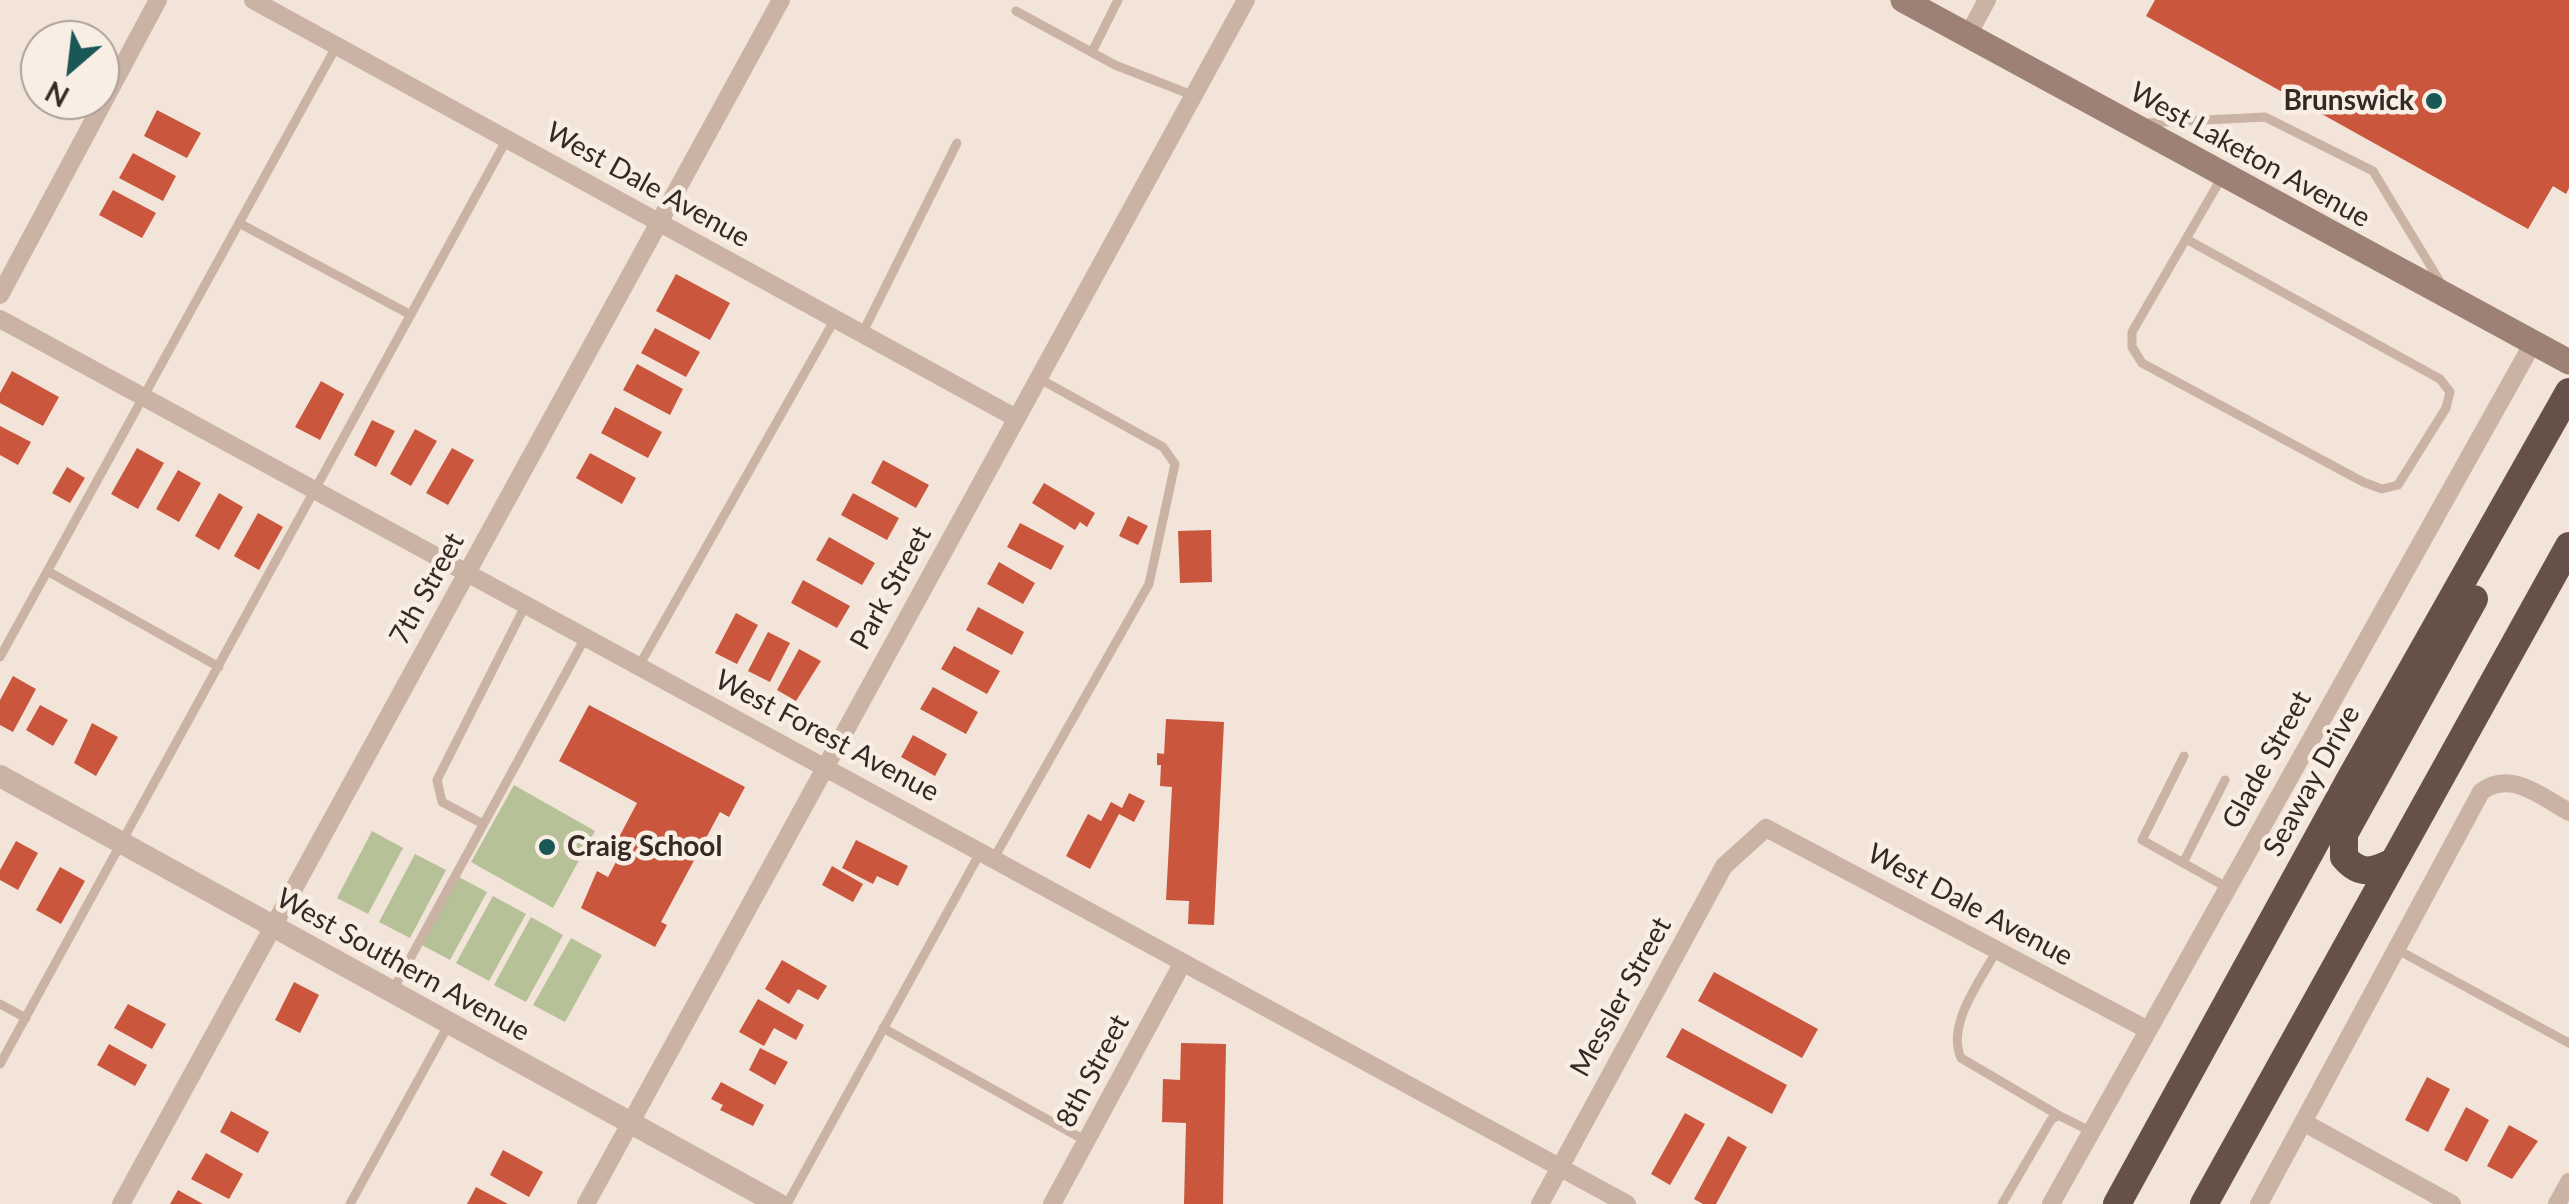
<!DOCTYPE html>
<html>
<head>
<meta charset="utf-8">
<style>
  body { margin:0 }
  #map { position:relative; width:2569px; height:1204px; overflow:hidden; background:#f2e4d8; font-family:Lato,sans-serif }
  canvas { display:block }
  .north { position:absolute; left:20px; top:20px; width:100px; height:100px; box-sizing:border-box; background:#f9eee4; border:2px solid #ab9f98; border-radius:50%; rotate:208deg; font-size:28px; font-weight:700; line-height:40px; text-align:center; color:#352926 }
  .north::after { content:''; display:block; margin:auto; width:35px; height:45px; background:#1a5757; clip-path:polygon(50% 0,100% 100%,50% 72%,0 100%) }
</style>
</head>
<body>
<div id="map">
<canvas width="2569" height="1204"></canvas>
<div class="north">N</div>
</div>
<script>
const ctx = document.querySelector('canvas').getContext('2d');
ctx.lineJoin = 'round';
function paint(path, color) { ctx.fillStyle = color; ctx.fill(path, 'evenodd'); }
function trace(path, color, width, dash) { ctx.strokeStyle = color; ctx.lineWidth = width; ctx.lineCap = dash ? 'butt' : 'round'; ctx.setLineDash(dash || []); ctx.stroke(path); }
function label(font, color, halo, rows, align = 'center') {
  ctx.font = font + ' Lato,sans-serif'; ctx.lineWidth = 9; ctx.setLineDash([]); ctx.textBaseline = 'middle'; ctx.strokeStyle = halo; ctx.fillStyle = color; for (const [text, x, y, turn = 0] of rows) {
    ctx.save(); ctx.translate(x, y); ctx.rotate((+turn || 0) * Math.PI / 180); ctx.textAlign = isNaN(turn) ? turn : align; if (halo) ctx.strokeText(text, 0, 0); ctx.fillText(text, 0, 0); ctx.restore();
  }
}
paint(new Path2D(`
  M514 785 595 831 553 908 471 862Z
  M372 831 403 848 368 914 337 898Z
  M415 854 446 870 410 938 379 922Z
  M455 875 487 892 450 960 418 943Z
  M493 896 526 914 489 981 456 963Z
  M531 917 563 935 526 1002 494 985Z
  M571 938 602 955 565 1022 533 1005Z`), '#b6c198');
paint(new Path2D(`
  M2155 0H2569V188L2566 194 2553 186 2528 229 2146 16Z
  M157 110 201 133 187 158 144 136Z
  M133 153 176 176 163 201 119 178Z
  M113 190 156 213 142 238 99 215Z
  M676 274 730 303 710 340 656 311Z
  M655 328 700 352 686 377 641 353Z
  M637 364 683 389 670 415 623 390Z
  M12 371 59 397 43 426 0 403V393Z
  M321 381 344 394 320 440 295 427Z
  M615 407 662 432 648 458 601 433Z
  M372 420 395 431 376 467 354 455Z
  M0 426 31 442 18 465 0 455Z
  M415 429 437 441 411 486 390 474Z
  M137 448 164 463 138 509 111 494Z
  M452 448 474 460 448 505 426 493Z
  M590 453 636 478 622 504 576 478Z
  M883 460 929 485 916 508 871 483Z
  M67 467 85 478 70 503 52 493Z
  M178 470 201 483 179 522 156 509Z
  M1044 483 1095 513 1087 527 1080 522 1075 530 1032 503Z
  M219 493 243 507 219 550 195 536Z
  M853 493 899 518 887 540 841 515Z
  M258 513 283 527 259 570 234 556Z
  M1128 516 1148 526 1138 545 1119 536Z
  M1020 523 1064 546 1051 570 1007 547Z
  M1211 530 1212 582 1180 583 1178 531Z
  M829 537 875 563 862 585 816 560Z
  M999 562 1035 583 1023 604 987 584Z
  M803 580 850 606 837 628 791 603Z
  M978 607 1024 632 1012 655 966 630Z
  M736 613 758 625 737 664 715 653Z
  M768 632 790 643 770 682 748 671Z
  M954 646 1000 671 987 694 941 669Z
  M799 649 821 661 796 701 777 690Z
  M13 676 36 689 13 732 0 725V700Z
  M933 687 978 712 966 734 920 709Z
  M40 705 68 720 53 746 26 730Z
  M589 705 745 787 729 817 720 812 661 922 667 925 655 947 581 908 597 871 608 877 625 845 617 841 637 803 559 761Z
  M1166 719 1224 722 1214 925 1188 924 1189 901 1166 900 1172 787 1160 786 1161 765H1157V753L1164 754Z
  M92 723 118 737 96 776 74 763Z
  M913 735 947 754 935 776 901 757Z
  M1129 793 1145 801 1134 822 1119 814 1090 869 1066 856 1088 814 1101 821 1111 802 1122 808Z
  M856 840 908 866 898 886 877 876 873 884 842 868Z
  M16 841 38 853 18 890 0 880V870Z
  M832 866 863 884 853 902 822 885Z
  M60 867 85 881 61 924 36 910Z
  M782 960 827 986 818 1000 798 989 789 1004 765 989Z
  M1714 972 1818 1029 1802 1058 1698 1001Z
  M294 982 319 995 300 1033 275 1020Z
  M758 999 804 1025 796 1040 774 1028 764 1046 739 1032Z
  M128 1004 166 1024 152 1049 114 1028Z
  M1682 1028 1787 1085 1772 1114 1666 1057Z
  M1181 1043 1226 1044 1223 1204H1184L1186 1123 1162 1122 1163 1079 1180 1080Z
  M109 1044 147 1065 135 1086 97 1065Z
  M760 1048 788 1062 775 1085 749 1070Z
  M2427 1077 2450 1089 2428 1132 2405 1120Z
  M721 1082 764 1105 753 1126 720 1110 723 1105 711 1099Z
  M2466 1107 2489 1120 2467 1162 2444 1150Z
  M231 1111 269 1132 258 1153 220 1132Z
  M1685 1113 1705 1124 1670 1185 1651 1174Z
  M2509 1125 2538 1141 2512 1179 2487 1166Z
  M1728 1136 1747 1147 1716 1204H1703L1694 1199Z
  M503 1150 543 1172 529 1197 490 1175Z
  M206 1153 243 1174 229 1199 191 1179Z
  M476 1187 508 1204H467Z
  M178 1190 203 1204H170Z`), '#ca563e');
trace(new Path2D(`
  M1016 11 1115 65 1192 95
  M1092 52 1118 0
  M2146 123 2265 117 2373 171 2442 285
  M239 223 411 315
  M2186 239 2440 379 2450 392 2446 408 2398 485 2382 489 2363 482 2142 363 2132 347V332L2222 177
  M862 334 957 143
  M49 572 219 667
  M0 657 336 47
  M639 666 835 319
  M2184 756 2142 840 2228 888
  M483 824 442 802 437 780 525 606
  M994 858 1149 584 1175 464 1163 447 1038 378
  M2183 863 2225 780
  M2396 949 2569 1043
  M1997 950C1981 980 1946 1024 1961 1058L2058 1115
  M393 990 585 638
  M0 1004 26 1018
  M883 1028 1086 1141
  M0 1064 507 139
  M350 1204 449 1024
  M787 1204 980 853
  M2002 1204 2051 1120 2058 1115 2092 1132`), '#cab2a4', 9);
trace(new Path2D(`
  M253 0 1016 418
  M1968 35 1987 0
  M0 295 158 0
  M0 319 1627 1204
  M2303 1122 2452 1204
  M121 1204 781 0
  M586 1204 1246 0
  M1052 1204 1182 964
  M1540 1204 1724 866 1766 828 2148 1030
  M2051 1204 2533 343
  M2259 1204 2481 792C2510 769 2542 797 2569 812
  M2557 1204 2569 1182`), '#cab2a4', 18);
trace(new Path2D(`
  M0 776 778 1204`), '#cab2a4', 22);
trace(new Path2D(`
  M1903 0 2569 362`), '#9d8175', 25);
trace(new Path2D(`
  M2393 862C2373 872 2360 876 2344 857V834L2474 599
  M2117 1204 2349 781 2569 392
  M2204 1204 2569 546`), '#665149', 28);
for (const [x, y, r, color] of [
  [2434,101,10,"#1a5757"],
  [547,847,10,"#1a5757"]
]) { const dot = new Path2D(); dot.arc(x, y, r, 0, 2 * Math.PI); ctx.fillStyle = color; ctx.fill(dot); trace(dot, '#f9eee4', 4); }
label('bold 28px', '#352926', '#f9eee4', [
  ["Brunswick",2414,101],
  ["Craig School",567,847,"left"]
], 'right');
label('28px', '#352926', '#f9eee4', [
  ["West Laketon Avenue",2250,155,29],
  ["West Dale Avenue",648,185,29],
  ["Park Street",891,588,-61],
  ["7th Street",427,589,-61],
  ["West Forest Avenue",827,736,28],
  ["Glade Street",2267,760,-61],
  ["Seaway Drive",2312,781,-61],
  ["West Dale Avenue",1970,905,28],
  ["West Southern Avenue",403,965,29],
  ["Messler Street",1621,997,-61],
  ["8th Street",1093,1071,-62]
]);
</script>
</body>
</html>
